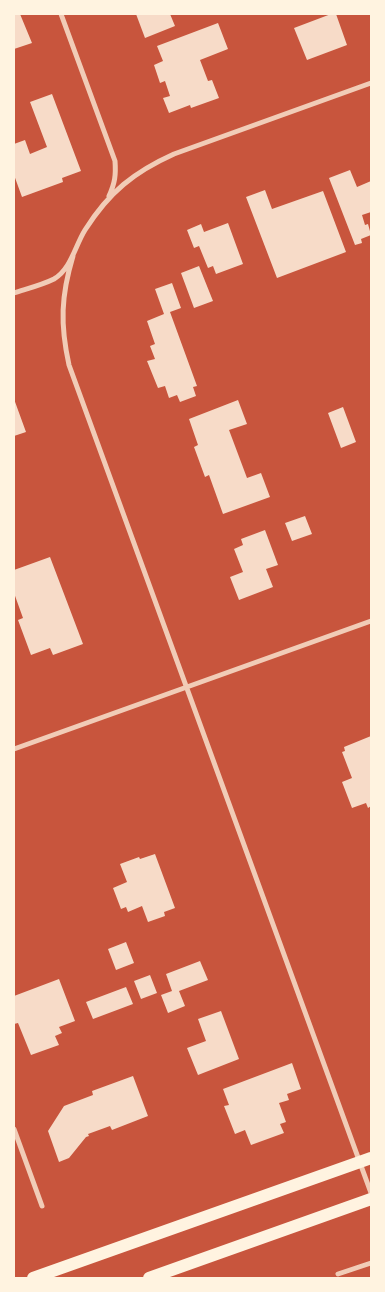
<!DOCTYPE html>
<html>
<head>
<meta charset="utf-8">
<style>
  body { margin:0 }
  #map { position:relative; width:385px; height:1292px; overflow:hidden; background:#c8553d; font-family:Karla,sans-serif }
  canvas { display:block }
  .frame { position:absolute; inset:0; border:15px solid #fff3e0; pointer-events:none }
</style>
</head>
<body>
<div id="map">
<canvas width="385" height="1292"></canvas>
<div class="frame"></div>
</div>
<script>
const ctx = document.querySelector('canvas').getContext('2d');
ctx.lineJoin = 'round';
function paint(path, color) { ctx.fillStyle = color; ctx.fill(path, 'evenodd'); }
function trace(path, color, width, dash) { ctx.strokeStyle = color; ctx.lineWidth = width; ctx.lineCap = dash ? 'butt' : 'round'; ctx.setLineDash(dash || []); ctx.stroke(path); }
paint(new Path2D(`
  M14 14H20L32 43 14 49Z
  M136 14H170L175 26 145 38Z
  M331 14H336L347 45 307 60 294 28Z
  M218 23 228 49 200 60 208 81 212 80 219 98 191 108 190 105 169 113 163 98 170 96 165 81 160 83 154 65 163 61 157 46Z
  M52 94 81 171 62 178 63 182 22 197 14 175V144L25 140 30 154 47 147 30 102Z
  M350 170 357 187 371 181V212L362 215 365 225 368 224 371 235 361 239 362 243 355 245 329 178Z
  M265 190 272 209 323 191 346 252 277 278 246 197Z
  M228 223 243 264 216 274 213 266 208 268 199 246 194 248 187 230 201 224 204 232Z
  M199 266 213 301 194 308 181 273Z
  M172 283 181 308 170 312 197 386 193 387 196 396 180 402 177 395 169 398 165 386 158 388 147 361 155 359 150 346 155 344 147 321 164 314 155 289Z
  M14 399 26 432 14 436Z
  M238 400 247 424 229 430 247 478 261 473 270 497 223 514 209 475 205 477 194 447 198 445 189 419Z
  M343 407 356 442 341 448 328 413Z
  M305 516 312 534 292 541 285 523Z
  M265 530 278 565 266 569 273 587 239 600 230 577 243 572 234 549 243 545 241 539Z
  M50 557 83 644 53 655 50 648 31 655 18 620 23 618 14 593V570Z
  M371 736V806L368 808 366 803 352 808 342 782 352 778 342 752 345 751 344 747Z
  M155 854 175 908 164 912 165 916 148 922 142 906 128 912 126 907 121 909 113 888 127 882 120 864 139 857 140 859Z
  M126 942 134 963 116 970 108 949Z
  M200 961 208 980 179 991 185 1006 168 1013 161 995 172 991 166 974Z
  M150 975 157 993 141 999 134 981Z
  M59 979 75 1021 59 1027 62 1033 55 1036 59 1045 31 1055 18 1023 14 1024V996Z
  M126 987 133 1004 93 1019 86 1002Z
  M221 1011 239 1059 198 1075 187 1048 206 1041 198 1019Z
  M292 1063 301 1089 287 1094 289 1100 279 1103 286 1122 280 1124 284 1133 251 1145 245 1130 235 1134 224 1106 229 1105 223 1089Z
  M133 1076 148 1116 112 1130 110 1126 88 1134 89 1136 86 1137 69 1158 59 1162 48 1131 64 1106 93 1095 92 1091Z`), '#f7dbc8');
trace(new Path2D(`
  M61 14 115 161C116 175 115 183 109 196
  M73 256C61 296 60 324 69 365L371 1193
  M14 293C26 289 42 285 54 279 71 269 75 246 85 230 109 192 134 172 174 154L371 83
  M14 749 371 621
  M14 1129 42 1206
  M338 1274 371 1263`), '#f1ccb7', 5);
trace(new Path2D(`
  M33 1278 371 1158
  M149 1278 371 1199`), '#fff3e0', 12);
</script>
</body>
</html>
